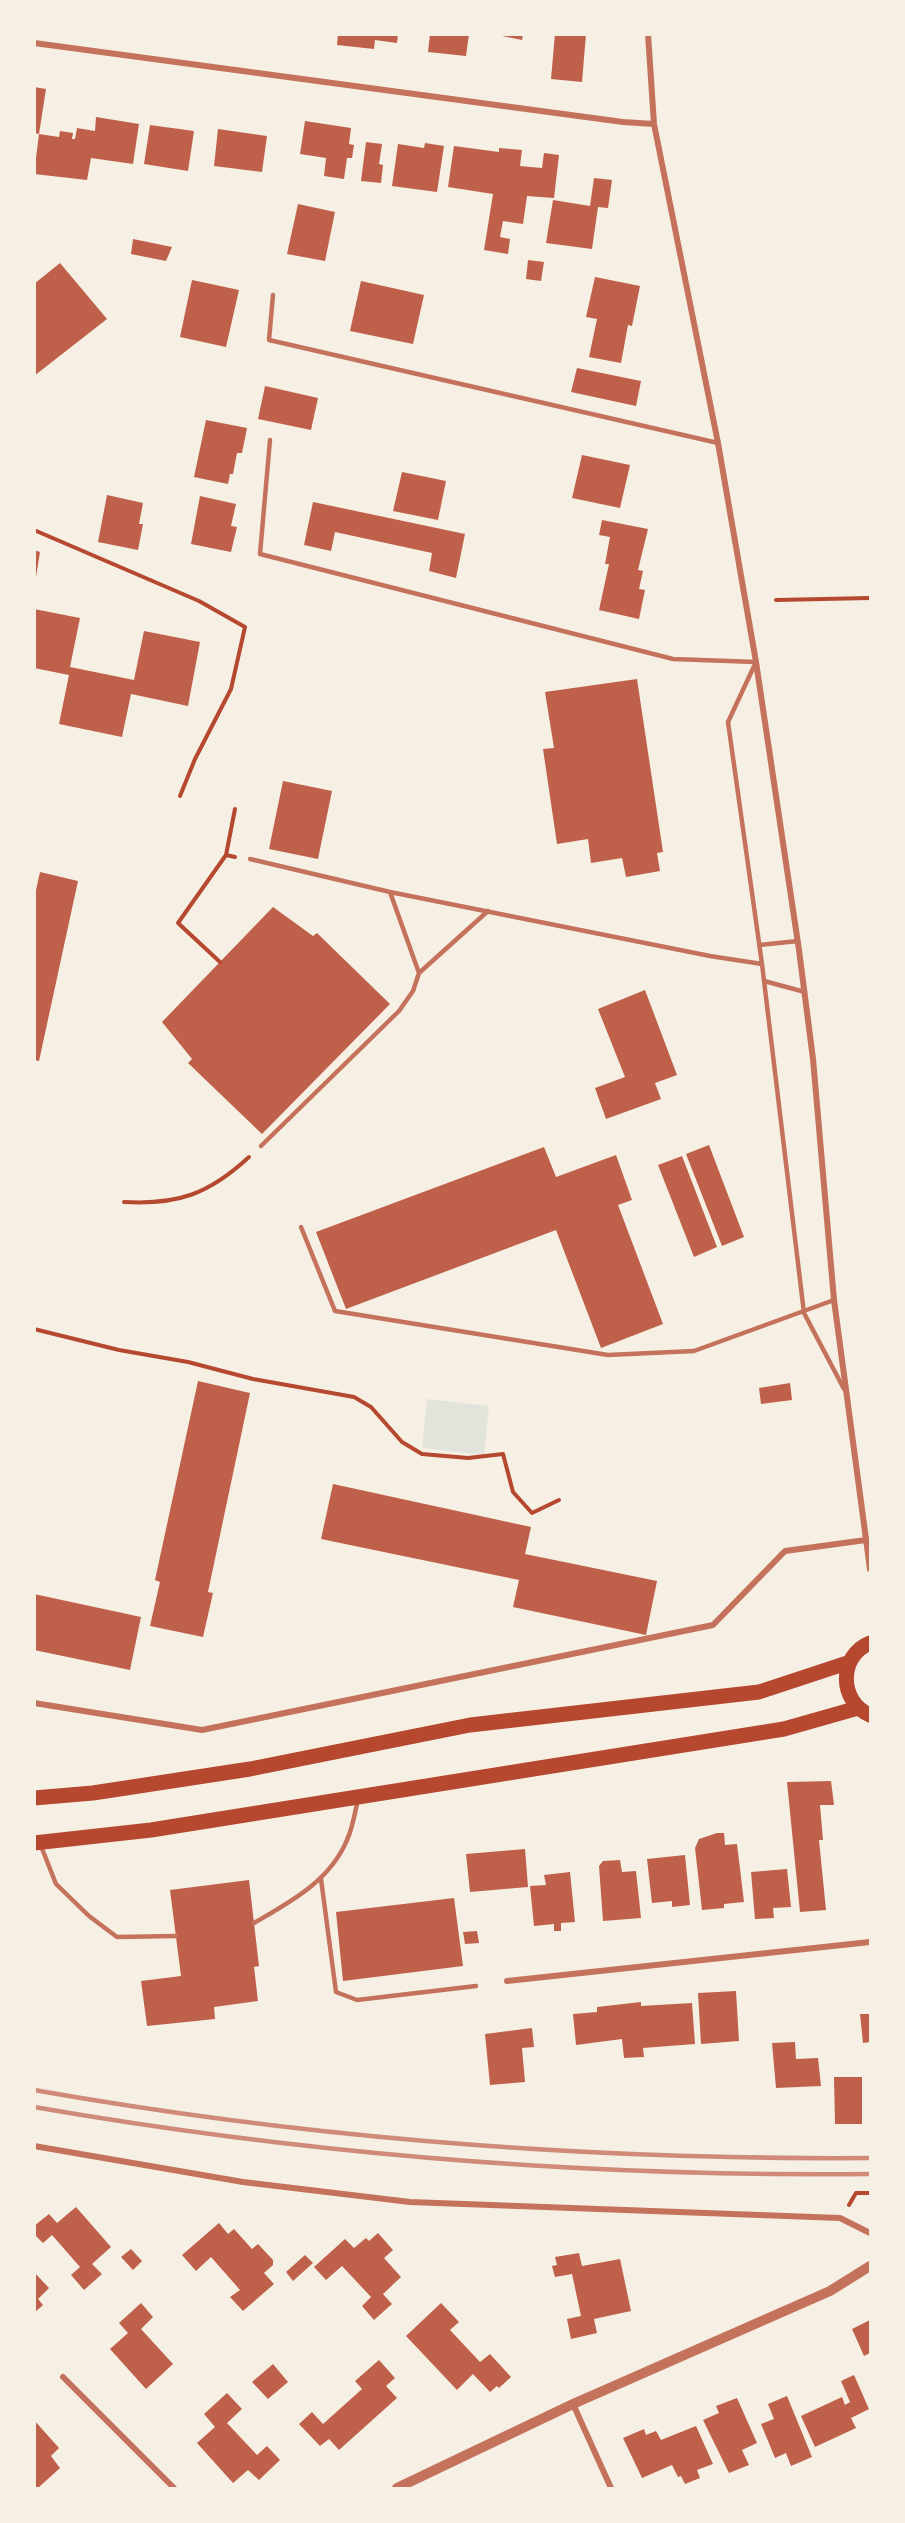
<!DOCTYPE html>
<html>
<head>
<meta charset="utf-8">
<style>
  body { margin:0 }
  #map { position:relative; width:905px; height:2523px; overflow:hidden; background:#f6efe4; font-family:Karla,sans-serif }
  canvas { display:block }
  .frame { position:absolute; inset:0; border:36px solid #f6efe4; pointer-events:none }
</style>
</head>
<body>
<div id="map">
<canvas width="905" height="2523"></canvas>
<div class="frame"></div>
</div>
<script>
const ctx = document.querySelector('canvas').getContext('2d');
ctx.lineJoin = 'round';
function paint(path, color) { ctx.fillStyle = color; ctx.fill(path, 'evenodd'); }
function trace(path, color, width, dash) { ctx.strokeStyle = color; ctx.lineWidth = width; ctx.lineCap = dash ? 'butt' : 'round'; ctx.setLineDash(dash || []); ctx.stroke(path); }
paint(new Path2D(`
  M427 1399 489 1406 484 1455 422 1448Z`), '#e2e4dc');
paint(new Path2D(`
  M338 34H398L397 43 375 40 374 49 337 45Z
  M430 34H469L466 56 428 52Z
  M492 34H523L522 40Z
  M555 34H586L582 82 551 79Z
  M34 87 46 89 39 134 34 133Z
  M96 117 139 124 133 164 91 158 87 180 34 174 39 134 59 137 60 131 73 133 72 139H75L77 128 95 131Z
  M305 121 351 128 349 144 354 145 352 158H347L344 179 324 176 326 158 300 154Z
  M150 125 194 131 188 171 144 164Z
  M218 129 267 136 262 172 214 166Z
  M366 142 382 144 379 164 383 165 381 183 361 181Z
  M425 143 444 146 437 192 392 186 398 144 424 148Z
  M454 146 499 152V148L522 150 520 166 542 168 544 153 559 155 554 198 527 196 523 224 503 221 500 237 510 239 508 254 484 250 493 194 448 187Z
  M594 178 612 180 608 208 598 207 592 249 546 243 553 200 590 206Z
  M298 204 335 212 325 261 287 254Z
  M133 239 172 247 166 261 131 254Z
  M528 260 544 262 541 281 526 279Z
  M60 263 107 319 34 376V284Z
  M595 277 640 286 632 326 628 325 621 363 589 357 597 319 586 317Z
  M192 280 239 290 226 347 180 337Z
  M361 281 424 295 413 344 350 331Z
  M577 368 641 381 636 406 571 392Z
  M265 386 318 398 311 430 258 419Z
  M206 420 247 428 242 453H237L233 474H230L228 484 194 477Z
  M582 455 630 465 620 508 572 498Z
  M402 472 446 481 438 520 393 511Z
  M107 495 143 503 139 524H143L138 550 98 542Z
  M200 496 236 504 231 526 237 527 231 552 191 544Z
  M313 502 465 534 456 578 429 571 432 553 335 532 331 551 304 545Z
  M602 520 648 529 638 570 643 571 639 589 645 590 639 619 599 610 609 564H605L610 537 599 535Z
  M34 550 40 552 36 577H34Z
  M34 609 80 618 70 667 134 680 144 631 200 642 188 706 131 694 122 737 59 724 69 675 34 668Z
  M637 679 663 852 657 853 660 871 626 877 622 858 591 863 588 839 557 844 543 749 554 748 545 692Z
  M283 781 332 791 318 859 269 849Z
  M40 872 78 881 39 1061 34 1060V899Z
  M273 907 313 936 317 933 390 1004 262 1134 188 1063 192 1059 162 1022Z
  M645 990 677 1075 655 1083 661 1099 606 1119 595 1088 625 1077 598 1009Z
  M709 1145 744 1237 722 1246 686 1154Z
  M544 1147 556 1177 616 1155 632 1200 618 1205 663 1324 601 1348 556 1230 346 1309 316 1232Z
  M682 1156 717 1247 694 1257 658 1165Z
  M198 1381 250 1393 208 1592 213 1593 203 1637 150 1626 160 1582 155 1580Z
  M790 1383 792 1400 761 1404 759 1388Z
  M333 1484 531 1527 525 1554 657 1581 646 1635 513 1607 519 1580 321 1539Z
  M34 1594 141 1617 130 1670 34 1650Z
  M831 1781 834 1805H820L823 1840H819L826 1910 800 1912 787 1782Z
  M717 1833H724L725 1845 737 1844 744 1902 724 1904V1908L702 1910 695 1848 699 1839Z
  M525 1849 528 1887 470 1892 466 1854Z
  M685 1855 690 1905 672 1907V1901L652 1903 647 1859Z
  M620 1860 622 1872 636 1871 641 1918 603 1921 599 1866 603 1861Z
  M787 1869 791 1907 773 1908 774 1918 755 1919 751 1872Z
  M570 1872 575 1922 561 1923V1931H554V1924L534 1926 530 1886 546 1885 544 1875Z
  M249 1880 259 1966 254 1967 258 2001 214 2007 215 2019 147 2026 141 1981 181 1976 170 1890Z
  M454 1898 463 1966 343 1981 336 1912Z
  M477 1931 479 1943 465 1944 463 1932Z
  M736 1991 739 2041 701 2044 698 1993Z
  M641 2002V2006L692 2003 695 2044 643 2048 644 2057 624 2058 622 2039 576 2045 573 2014 597 2012V2007Z
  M860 2014H870V2042L863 2043Z
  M532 2028 534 2047 522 2048 525 2082 490 2085 485 2034Z
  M795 2042 796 2059 818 2058 821 2086 776 2088 772 2043Z
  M834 2077H862V2124H835Z
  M76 2207 111 2247 92 2264 102 2274 84 2290 71 2275 80 2267 52 2235 43 2243 34 2234V2226L49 2214 57 2223Z
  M219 2223 228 2234 234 2229 252 2249 258 2244 273 2260V2265L264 2273 274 2284 243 2311 230 2297 240 2290 211 2257 196 2271 182 2255Z
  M378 2233 393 2250 384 2258 401 2277 383 2294 392 2304 374 2320 362 2306 371 2297 342 2266 326 2280 314 2267 345 2239 354 2248 366 2238 369 2241Z
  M131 2249 142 2261 133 2270 121 2257Z
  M579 2253 582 2266 620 2259 631 2311 594 2319 597 2333 571 2339 567 2319 581 2316 572 2274 555 2277 552 2266 557 2265 555 2257Z
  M305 2255 313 2263 293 2281 286 2272Z
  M34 2272 49 2288 38 2299 43 2305 34 2313Z
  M141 2303 153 2317 141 2329 173 2364 146 2389 110 2349 128 2333 119 2323Z
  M441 2303 459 2322 450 2330 480 2362 490 2354 511 2377 499 2388 497 2386 490 2392 473 2374 457 2390 406 2336Z
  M870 2320V2353L864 2356 852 2329Z
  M379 2360 395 2378 386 2386 397 2398 339 2450 329 2439 320 2446 299 2424 312 2412 323 2424 362 2389 355 2381Z
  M273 2364 288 2382 268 2399 252 2382Z
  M854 2375 869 2409 851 2418 856 2428 815 2447 801 2416 842 2397 845 2405 850 2402 841 2381Z
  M227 2393 242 2409 227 2423 257 2455 267 2446 280 2460 259 2480 248 2470 233 2483 197 2443 215 2427 204 2414Z
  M787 2396 812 2457 791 2466 786 2453 775 2458 761 2424 774 2419 768 2404Z
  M737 2398 757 2443 742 2450 749 2465 729 2473 703 2420 719 2413 716 2406Z
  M34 2420 59 2448 51 2456 60 2468 38 2488H34Z
  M696 2426 713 2464 697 2470 700 2478 685 2484 681 2476 678 2477 672 2465 642 2478 623 2438 644 2429 646 2435 656 2431 661 2440Z`), '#bf614a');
trace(new Path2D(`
  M34 530 199 601 245 627 231 689 195 759 180 796
  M776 600 870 598
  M235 809 226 855 235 857
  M220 962 178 923 226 855
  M124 1202C178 1205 209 1194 249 1157
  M34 1329 119 1350 188 1362 253 1379 354 1397 371 1407 402 1442 422 1454 468 1458 503 1454 513 1492 532 1513 559 1500
  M849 2205 856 2193H870`), '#b5482f', 4);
trace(new Path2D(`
  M273 295 269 340 718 443
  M270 440 260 554 673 659 756 662 728 722 762 964 804 1313 844 1389
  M250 859 390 892 710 956 762 964
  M390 892 419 973 488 911
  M759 945 798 941
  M764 981 805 992
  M261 1146 399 1011 413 991 419 973
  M301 1227 335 1311 608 1355 694 1351 834 1300
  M41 1846 56 1884 89 1916 117 1937 176 1936
  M321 1879 336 1992 357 2000 476 1986
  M254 1923C290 1902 330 1881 347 1840 353 1827 355 1812 358 1799`), '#c5725c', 4.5);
trace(new Path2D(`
  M648 34 654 124 718 443 756 662 799 950 813 1059 834 1300 870 1569
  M34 43 623 122 654 124
  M34 1703 202 1730 713 1625 785 1551 866 1540
  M507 1981 870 1942
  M34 2146 243 2182 410 2202 840 2218 870 2233
  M63 2377 174 2488
  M573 2404 611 2488`), '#c5725c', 6);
trace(new Path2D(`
  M397 2488 573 2404 830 2291 870 2266`), '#c5725c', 10);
trace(new Path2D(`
  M870 1643C838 1656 839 1702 870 1715
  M34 1798 93 1793 250 1769 470 1725 759 1692 850 1662
  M34 1843 151 1830 784 1729 858 1708`), '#b5482f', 15);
trace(new Path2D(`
  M34 2090C311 2139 590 2160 870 2158
  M34 2107C311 2155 590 2177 870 2174`), '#cf8b77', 4.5);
</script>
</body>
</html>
